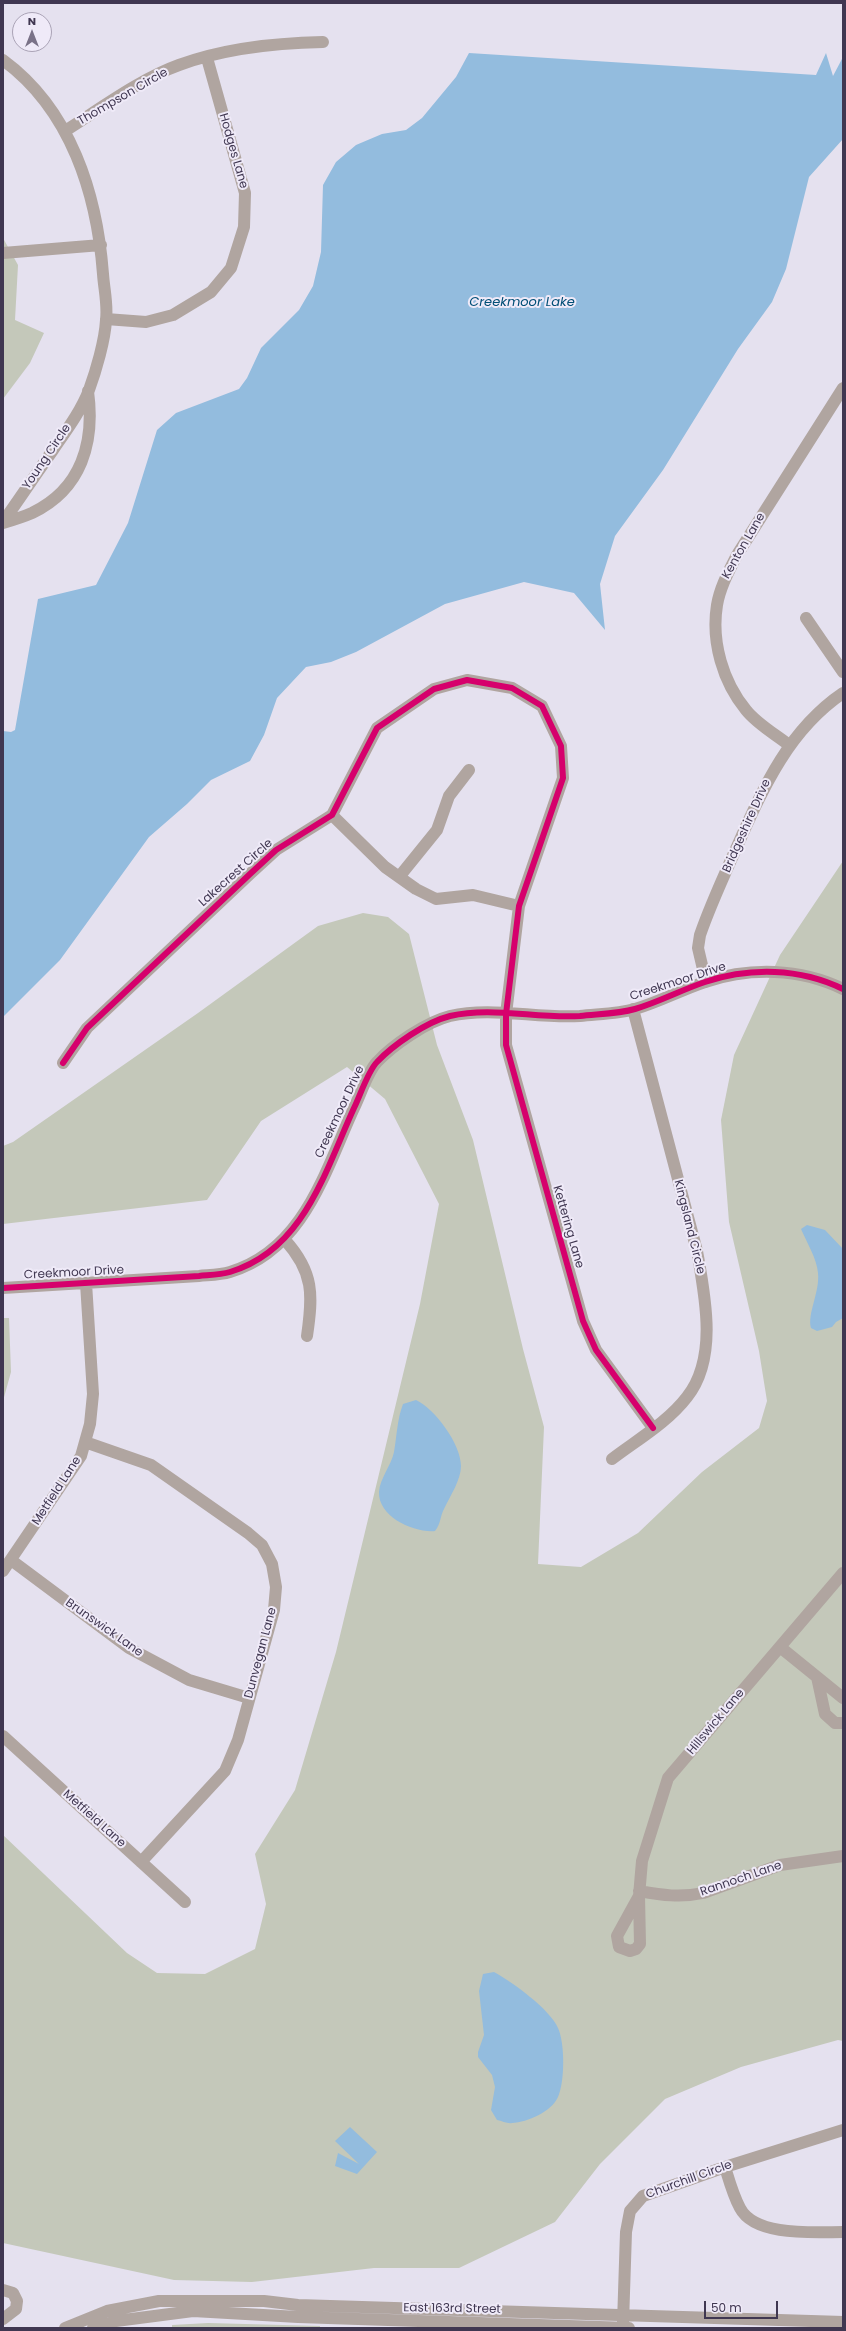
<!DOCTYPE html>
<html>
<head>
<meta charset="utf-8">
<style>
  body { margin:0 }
  #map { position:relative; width:846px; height:2331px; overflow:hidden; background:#e5e1ef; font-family:Poppins,sans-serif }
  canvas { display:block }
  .frame { position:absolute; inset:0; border:4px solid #403751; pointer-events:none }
  .north { position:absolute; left:12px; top:12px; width:40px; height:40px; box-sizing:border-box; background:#efeaf8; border:1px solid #a9a2b5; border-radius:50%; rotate:0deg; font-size:11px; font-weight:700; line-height:16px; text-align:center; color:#403751 }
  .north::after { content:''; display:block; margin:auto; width:14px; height:18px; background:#7a7288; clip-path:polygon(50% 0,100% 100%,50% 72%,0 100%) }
  .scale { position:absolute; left:704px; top:2301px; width:74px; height:18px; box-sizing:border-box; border:2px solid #403751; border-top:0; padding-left:5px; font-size:12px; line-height:14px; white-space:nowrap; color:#403751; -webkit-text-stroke:3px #efeaf8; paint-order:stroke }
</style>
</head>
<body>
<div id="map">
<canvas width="846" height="2331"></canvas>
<div class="frame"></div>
<div class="north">N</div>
<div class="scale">50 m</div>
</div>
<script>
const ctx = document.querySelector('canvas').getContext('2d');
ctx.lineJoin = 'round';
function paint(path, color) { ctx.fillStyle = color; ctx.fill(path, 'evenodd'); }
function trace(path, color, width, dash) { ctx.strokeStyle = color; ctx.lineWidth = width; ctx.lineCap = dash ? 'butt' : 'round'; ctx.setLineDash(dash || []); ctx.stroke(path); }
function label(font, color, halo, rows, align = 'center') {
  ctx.font = font + ' Poppins,sans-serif'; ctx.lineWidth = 4; ctx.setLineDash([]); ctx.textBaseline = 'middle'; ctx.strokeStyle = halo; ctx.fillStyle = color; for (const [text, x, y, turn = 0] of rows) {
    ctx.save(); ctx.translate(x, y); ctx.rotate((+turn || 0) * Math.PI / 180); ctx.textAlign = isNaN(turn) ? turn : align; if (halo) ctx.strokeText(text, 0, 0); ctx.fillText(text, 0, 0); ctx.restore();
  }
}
paint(new Path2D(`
  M3 238 18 265 15 320 44 333 30 363 3 399Z
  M843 861V2041L838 2040 741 2067 665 2099 600 2164 555 2222 459 2268H374L252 2282 174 2280 3 2243V1835L127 1953 157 1973 205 1974 255 1949 266 1904 255 1854 295 1790 336 1652 420 1304 439 1204 385 1099 347 1067 261 1121 207 1200 3 1224V1146L13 1142 198 1013 318 926 363 913 388 917 409 934 437 1045 473 1140 523 1349 544 1427 538 1564 581 1567 638 1533 702 1472 759 1428 767 1401 759 1351 729 1222 721 1120 734 1055 780 955Z
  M3 1318H9L11 1372 3 1401Z
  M208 2323 320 2326V2328H172V2325Z`), '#c4c8ba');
paint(new Path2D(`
  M469 53 816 75 826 53 833 76 843 57V139L809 177 786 269 772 302 738 349 663 470 615 536 600 584 605 630 574 593 524 582 445 604 356 652 331 662 306 667 277 698 264 735 250 761 211 780 187 804 149 837 60 960 3 1017V731L11 732 15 730 38 599 96 585 128 523 157 430 176 413 239 389 247 378 261 348 299 310 313 286 321 252 323 185 336 162 356 145 382 134 406 130 422 118 456 77Z
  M807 1225 825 1230 843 1249V1318L836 1322 832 1327 817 1331 811 1328C807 1314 820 1292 818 1273 817 1259 807 1243 801 1229Z
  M416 1400C435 1409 461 1444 461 1466 461 1480 450 1496 444 1509 440 1516 441 1524 435 1531 414 1533 378 1517 379 1492 380 1478 391 1466 394 1452 397 1435 397 1420 403 1404Z
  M494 1972C512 1982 550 2009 558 2028 565 2043 565 2082 558 2097 551 2112 528 2122 512 2123 508 2124 502 2121 497 2120L491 2110 495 2087 492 2075 478 2057V2052L484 2035 479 1991 483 1974Z
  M350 2127 377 2152 357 2174 335 2166 338 2153 359 2164 335 2141Z`), '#93bcde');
trace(new Path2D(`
  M3 60C71 110 97 194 103 274 104 289 108 305 106 320 105 340 96 371 89 390 81 411 66 431 53 450 36 474 20 498 3 522
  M65 131C100 109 140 79 179 65 225 48 274 43 323 42
  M3 253 101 245
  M106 319 146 322 173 315 211 292 231 268 244 227 245 193 207 58
  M3 523C13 520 23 517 32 513 82 489 95 442 88 391
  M806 618 843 672
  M789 745C775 734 757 724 746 710 723 682 711 642 717 605 720 587 729 571 737 555L843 388
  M332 815 385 867 416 889 436 899 473 895 519 906
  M399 877 437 830 449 796 469 770
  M706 982 698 948 700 935C710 906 723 878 735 851 762 791 787 731 843 693
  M63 1063 87 1028 250 874 276 850 332 815 377 728 434 689 467 680 512 688 542 706 561 746 563 778 519 906 506 1014V1045L583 1321 596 1350 653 1428
  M285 1240C314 1272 313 1295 307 1336
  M3 1288 199 1276C209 1275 220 1275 230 1272 304 1250 325 1171 354 1108 360 1096 368 1071 377 1062 393 1045 426 1022 450 1016 492 1006 537 1019 580 1016 597 1014 618 1014 635 1009 659 1002 681 990 705 982 750 967 800 968 843 989
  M85 1442 151 1465 248 1533 262 1545 272 1564 276 1587 274 1610 238 1740 225 1771 141 1862
  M612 1459C637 1440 668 1422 687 1397 718 1358 705 1296 697 1251L633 1009
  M11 1560 129 1648 189 1680 249 1698
  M3 1571 81 1456 90 1424 93 1394 86 1283
  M780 1647 843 1698
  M817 1677 825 1714 835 1723H843
  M3 1736 185 1902
  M639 1891C662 1895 680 1898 703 1893L780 1865 843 1856
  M639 1896 617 1936 619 1947 630 1951 636 1949 640 1944 639 1896 642 1861 668 1778 843 1573
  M725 2167C729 2180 733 2195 740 2208 755 2237 815 2232 843 2232
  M3 2290 13 2293 17 2301 16 2309 3 2319
  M623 2323 626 2232 630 2211 643 2196 725 2167 843 2130
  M65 2328 107 2311 159 2301H264L298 2305 843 2322
  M93 2328 116 2321 193 2311 298 2317 629 2328`), '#b0a5a0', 12);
trace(new Path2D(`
  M63 1063 87 1028 250 874 276 850 332 815 377 728 434 689 467 680 512 688 542 706 561 746 563 778 519 906 506 1014V1045L583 1321 596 1350 653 1428
  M3 1288 199 1276C209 1275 220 1275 230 1272 304 1250 325 1171 354 1108 360 1096 368 1071 377 1062 393 1045 426 1022 450 1016 492 1006 537 1019 580 1016 597 1014 618 1014 635 1009 659 1002 681 990 705 982 750 967 800 968 843 989`), '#d6006c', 6);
label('12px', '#403751', '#efeaf8', [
  ["Thompson Circle",123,97,-30],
  ["Hodges Lane",233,151,74],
  ["Young Circle",47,457,-56],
  ["Kenton Lane",744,546,-60],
  ["Bridgeshire Drive",747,826,-66],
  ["Lakecrest Circle",236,873,-42],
  ["Creekmoor Drive",678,982,-18],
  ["Creekmoor Drive",340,1112,-65],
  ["Kettering Lane",568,1227,74],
  ["Kingsland Circle",689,1227,76],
  ["Creekmoor Drive",74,1273,-3],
  ["Metfield Lane",57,1491,-57],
  ["Brunswick Lane",104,1628,35],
  ["Dunvegan Lane",261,1653,-75],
  ["Hillswick Lane",716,1722,-50],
  ["Metfield Lane",94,1819,42],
  ["Rannoch Lane",741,1879,-19],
  ["Churchill Circle",689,2180,-20],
  ["East 163rd Street",452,2309,1]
]);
label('italic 13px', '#004e76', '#efeaf8', [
  ["Creekmoor Lake",522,303]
]);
</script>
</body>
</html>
